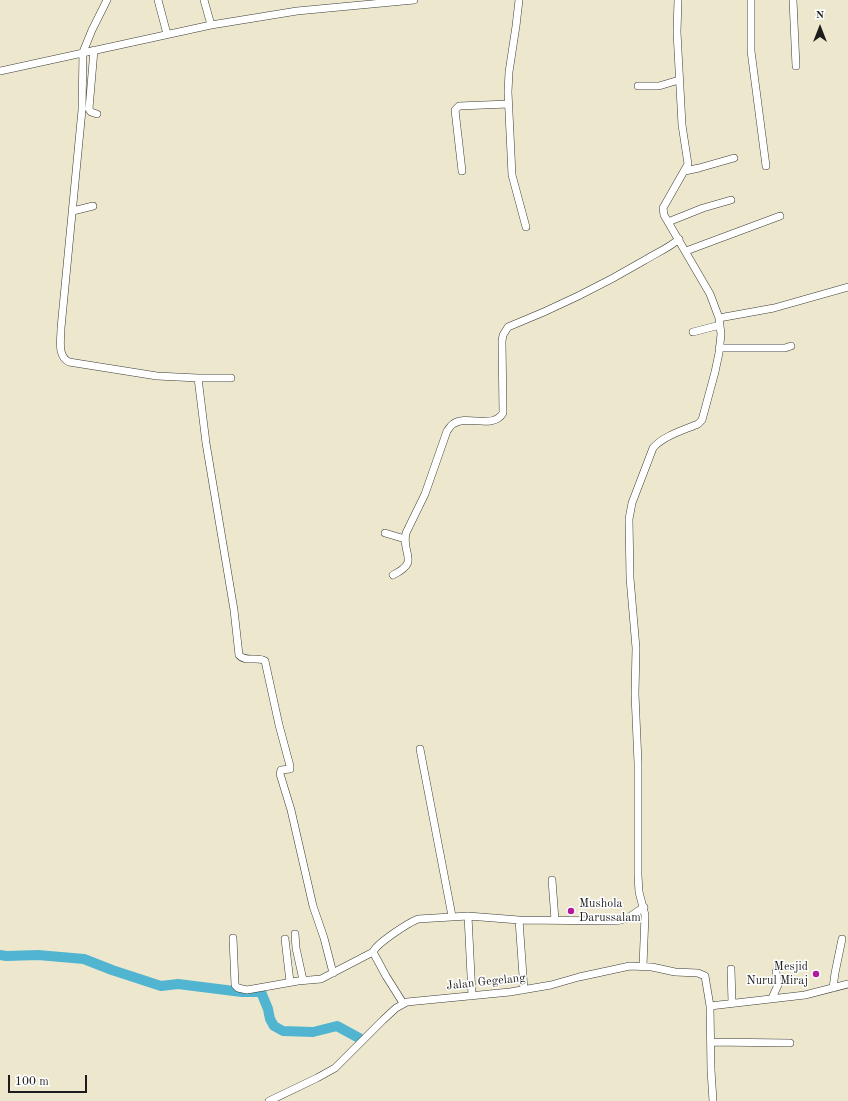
<!DOCTYPE html>
<html>
<head>
<meta charset="utf-8">
<style>
  body { margin:0 }
  #map { position:relative; width:848px; height:1101px; overflow:hidden; background:#ede8cd; font-family:"Old Standard TT",serif }
  canvas { display:block }
  .north { position:absolute; left:800px; top:8px; width:40px; height:40px; -webkit-text-stroke:3px #fff; paint-order:stroke; rotate:0deg; font-size:11px; font-weight:700; line-height:16px; text-align:center; color:#1c1c1c }
  .north::after { content:''; display:block; margin:auto; width:14px; height:18px; background:#1c1c1c; clip-path:polygon(50% 0,100% 100%,50% 72%,0 100%) }
  .scale { position:absolute; left:8px; top:1075px; width:79px; height:18px; box-sizing:border-box; border:2px solid #1c1c1c; border-top:0; padding-left:5px; font-size:12px; line-height:14px; white-space:nowrap; color:#1c1c1c; -webkit-text-stroke:3px #fff; paint-order:stroke }
</style>
</head>
<body>
<div id="map">
<canvas width="848" height="1101"></canvas>
<div class="north">N</div>
<div class="scale">100 m</div>
</div>
<script>
const ctx = document.querySelector('canvas').getContext('2d');
ctx.lineJoin = 'round';
function trace(path, color, width, dash) { ctx.strokeStyle = color; ctx.lineWidth = width; ctx.lineCap = dash ? 'butt' : 'round'; ctx.setLineDash(dash || []); ctx.stroke(path); }
function label(font, color, halo, rows, align = 'center') {
  ctx.font = font + ' "Old Standard TT",serif'; ctx.lineWidth = 3; ctx.setLineDash([]); ctx.textBaseline = 'middle'; ctx.strokeStyle = halo; ctx.fillStyle = color; for (const [text, x, y, turn = 0] of rows) {
    ctx.save(); ctx.translate(x, y); ctx.rotate((+turn || 0) * Math.PI / 180); ctx.textAlign = isNaN(turn) ? turn : align; if (halo) ctx.strokeText(text, 0, 0); ctx.fillText(text, 0, 0); ctx.restore();
  }
}
trace(new Path2D(`
  M0 955 6 956 38 955 84 959 112 970 161 986 178 984 242 992H261L268 1009 270 1019 274 1026 283 1031 313 1032 337 1026 359 1038`), '#51b4d0', 10);
const minor = new Path2D(`
  M107 0 92 30 83 52 82 110 61 328C61 340 57 356 69 362L157 376 198 378 206 443 234 610 239 655C246 663 257 656 265 661L279 725 290 766V769L281 770 280 774 291 810 313 906 324 938 333 973
  M158 0 167 34
  M204 0 211 25
  M519 0 516 26 509 72 508 92 512 175 526 227
  M751 0V51L766 166
  M793 0 796 66
  M94 50 89 109 91 112 97 114
  M0 71 211 25 297 11 414 0
  M638 86H659L679 80
  M462 171 455 110 459 106 508 104
  M685 171 699 168 734 158
  M73 211 93 206
  M668 222 703 208 731 200
  M686 251 780 216
  M719 318 774 308 848 287
  M693 332 720 325
  M719 348H785L791 346
  M198 378H231
  M385 533 405 539
  M393 575C421 561 401 555 406 533L425 494 447 431C449 429 450 426 453 424 467 414 493 430 503 413L502 341 503 335 508 327C556 308 601 286 645 260 656 253 669 248 679 239
  M420 749 452 916
  M552 880 555 920
  M468 916 472 996
  M519 920 524 990
  M295 934 296 948 303 980
  M233 938 235 985 238 988 247 990 298 981 321 979 373 952C377 943 408 923 418 919L468 916 519 920 617 921 628 918 644 907
  M285 939 290 982
  M373 952 386 976 403 1003
  M643 966 645 915 639 892 638 875V763L635 694 636 648 630 578 629 519 632 503 653 448C663 436 684 430 698 424L702 420 715 372 719 353 721 334 719 318 710 294 664 215 663 208 688 164 682 125 677 32 678 0
  M731 969 732 1003
  M833 988 835 973 842 939
  M772 998 778 985 776 972
  M710 1006 805 995 848 984
  M711 1042 790 1043
  M269 1101 317 1078 335 1068 383 1020 396 1008 407 1002 510 992 551 985 579 977 630 966 652 967 675 972 698 973 705 976 710 1006 711 1070 713 1101`);
trace(minor, '#3b3b37', 8);
trace(minor, '#fff', 7);
for (const [x, y, r, color] of [
  [571,911,4,"#b5179e"],
  [816,974,4,"#b5179e"]
]) { const dot = new Path2D(); dot.arc(x, y, r, 0, 2 * Math.PI); ctx.fillStyle = color; ctx.fill(dot); trace(dot, '#fff', 1.5); }
label('12px', '#1c1c1c', '#fff', [
  ["Mushola",579,904],
  ["Darussalam",579,918],
  ["Mesjid",808,967,"right"],
  ["Nurul Miraj",808,981,"right"]
], 'left');
label('12px', '#1c1c1c', '#fff', [
  ["Jalan Gegelang",486,982,-6]
]);
</script>
</body>
</html>
